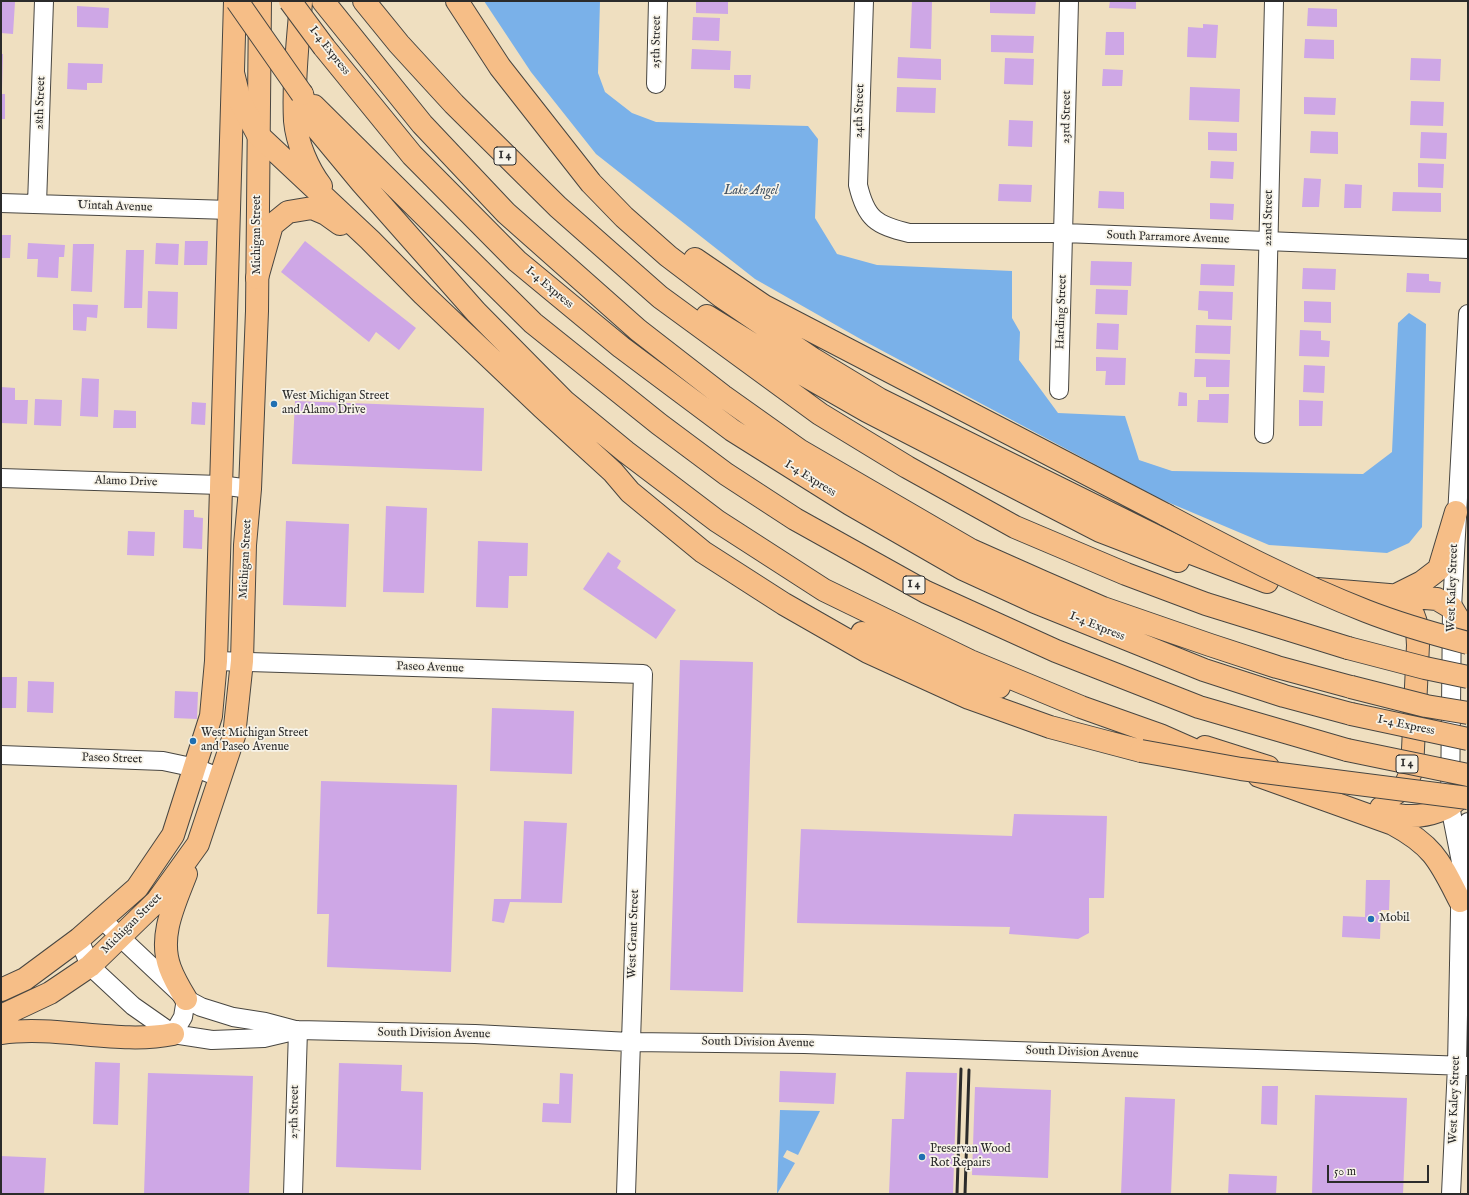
<!DOCTYPE html>
<html>
<head>
<meta charset="utf-8">
<style>
  body { margin:0 }
  #map { position:relative; width:1469px; height:1195px; overflow:hidden; background:#efdfc0; font-family:"IM FELL English",serif }
  canvas { display:block }
  .frame { position:absolute; inset:0; border:2px solid #2b2b2b; pointer-events:none }
  .scale { position:absolute; left:1327px; top:1165px; width:102px; height:18px; box-sizing:border-box; border:2px solid #2b2b2b; border-top:0; padding-left:5px; font-size:12px; line-height:14px; white-space:nowrap; color:#2b2b2b; -webkit-text-stroke:3px #f7f3e8; paint-order:stroke }
</style>
</head>
<body>
<div id="map">
<canvas width="1469" height="1195"></canvas>
<div class="frame"></div>
<div class="scale">50 m</div>
</div>
<script>
const ctx = document.querySelector('canvas').getContext('2d');
ctx.lineJoin = 'round';
function paint(path, color) { ctx.fillStyle = color; ctx.fill(path, 'evenodd'); }
function trace(path, color, width, dash) { ctx.strokeStyle = color; ctx.lineWidth = width; ctx.lineCap = dash ? 'butt' : 'round'; ctx.setLineDash(dash || []); ctx.stroke(path); }
function label(font, color, halo, rows, align = 'center') {
  ctx.font = font + ' "IM FELL English",serif'; ctx.lineWidth = 3.5; ctx.setLineDash([]); ctx.textBaseline = 'middle'; ctx.strokeStyle = halo; ctx.fillStyle = color; for (const [text, x, y, turn = 0] of rows) {
    ctx.save(); ctx.translate(x, y); ctx.rotate((+turn || 0) * Math.PI / 180); ctx.textAlign = isNaN(turn) ? turn : align; if (halo) ctx.strokeText(text, 0, 0); ctx.fillText(text, 0, 0); ctx.restore();
  }
}
paint(new Path2D(`
  M484 1H600L598 73 605 92 632 113 656 122 808 126 818 139 815 218 837 254 877 265 1012 271V318L1020 332 1019 360 1058 413 1125 416 1139 460 1172 471 1363 474 1392 452 1398 323 1409 313 1426 324 1422 527 1409 543 1387 553 1269 545 1158 498 864 341 755 279 596 154 531 72Z
  M780 1110 820 1111 798 1155 787 1150 783 1157 795 1163 777 1194Z`), '#7ab1e9');
paint(new Path2D(`
  M1 1 15 2 13 34 1 33Z
  M696 1H728V14L696 13Z
  M912 1H932L931 49 910 48Z
  M990 1H1036L1035 14 990 13Z
  M1110 1H1136V9L1109 8Z
  M77 6 109 8 108 28 77 27Z
  M1308 8 1337 9V27L1307 26Z
  M693 17 720 18 719 41 692 40Z
  M1203 24 1218 25 1216 58 1187 57 1188 27 1203 28Z
  M1106 32H1124V55H1105Z
  M991 35 1034 36 1033 53 991 52Z
  M1305 39 1334 40V59L1304 58Z
  M692 49 731 51 730 70 691 69Z
  M1 54H3L2 89H1Z
  M898 57 941 59V80L897 78Z
  M1005 58 1034 59 1033 85 1004 84Z
  M1411 58 1441 59 1440 81 1410 80Z
  M68 63 103 64 102 83H87V90L67 89Z
  M1103 69 1123 70 1122 86H1102Z
  M734 75H751L750 89 734 88Z
  M897 87 936 88 935 113 896 112Z
  M1190 87 1240 89 1239 122 1189 120Z
  M1 94H5V119H1Z
  M1304 97 1336 98 1335 115 1304 114Z
  M1411 101 1444 102 1443 126 1410 125Z
  M1009 120 1033 121 1032 147 1008 146Z
  M1311 131 1338 132V154L1310 153Z
  M1208 132 1237 133V151L1208 150Z
  M1421 132 1447 133 1446 159 1420 158Z
  M1211 161 1234 162 1233 179 1210 178Z
  M1418 163 1444 164 1443 188 1418 187Z
  M1304 178 1321 179 1319 207H1302Z
  M999 184 1032 185 1031 202 998 201Z
  M1345 184 1362 185 1361 208H1344Z
  M1099 191 1124 192V209L1098 208Z
  M1393 192 1441 193V212L1392 211Z
  M1210 203 1234 204 1233 220 1210 219Z
  M1 235H11L10 258H1Z
  M185 241H208L207 265H184Z
  M305 241 416 328 399 350 376 332 369 342 281 272Z
  M28 243 65 245 64 257H59L58 278 37 277 38 259H27Z
  M156 243 179 244 178 265 155 264Z
  M73 244H94L92 292 71 291Z
  M126 250H144L142 308H124Z
  M1091 261 1132 262 1131 286 1090 285Z
  M1201 264 1235 265 1234 286 1200 285Z
  M1303 268 1336 269 1335 290 1302 289Z
  M1407 273 1429 274V281L1441 282 1440 293 1406 292Z
  M1096 289 1128 290 1127 315 1095 314Z
  M148 291 178 292 177 329 147 328Z
  M1199 291 1233 292 1232 320 1208 319V311L1198 310Z
  M1304 301 1331 302V323L1304 322Z
  M73 304 98 305 97 318 87 317 86 331 73 330Z
  M1097 323 1119 324 1118 350 1096 349Z
  M1196 325 1231 326 1230 354 1195 353Z
  M1300 330 1321 331V340L1330 341 1329 357 1299 356Z
  M1096 357 1126 358 1125 385H1105L1106 371H1096Z
  M1195 359 1230 360 1229 387H1206V377H1194Z
  M1304 365 1325 366 1324 393 1303 392Z
  M82 378 99 379 98 417 80 416Z
  M1 387 15 388V400H28L27 424 1 423Z
  M1179 392 1187 393V406H1178Z
  M1209 394H1229L1228 423 1197 422 1198 400H1209Z
  M35 399 62 400 61 426 34 425Z
  M1299 400 1323 401 1322 426H1299Z
  M295 401 484 408 482 471 292 464Z
  M192 402 206 403 205 425 191 424Z
  M114 410 136 411V428H113Z
  M386 506 427 508 424 593 383 592Z
  M184 510H194V517L203 518 202 549 183 548Z
  M286 521 349 524 346 607 283 605Z
  M128 531 155 532 154 556 127 555Z
  M478 541 528 543 527 576H509L508 608 476 607Z
  M608 552 621 561 617 568 676 610 656 639 583 589Z
  M680 660 753 662 743 992 670 990Z
  M1 677H17L16 708H1Z
  M28 681 54 682 53 713 27 712Z
  M175 691 198 692 197 719 174 718Z
  M492 708 574 711 572 774 490 771Z
  M321 781 457 785 451 972 327 967 329 914H317Z
  M1014 814 1107 816 1104 898H1089V933L1078 939 1009 934 1010 927 797 923 801 829 1012 836Z
  M524 821 567 823 562 903 510 902 504 923 492 921 494 899H521Z
  M1366 880H1390L1389 910H1381L1380 939 1342 937 1343 916 1365 917Z
  M95 1062 120 1063 118 1125 93 1124Z
  M339 1063 402 1065 401 1091 423 1092 421 1170 336 1167Z
  M780 1071 836 1073 834 1104 779 1102Z
  M906 1072 957 1073 953 1194H889L892 1119H904Z
  M148 1073 253 1076 249 1194H144Z
  M560 1073 573 1074 571 1123 542 1122 543 1103 559 1104Z
  M1262 1086H1278L1277 1125 1261 1124Z
  M975 1087 1051 1090 1048 1178 972 1175Z
  M1315 1095 1407 1098 1403 1194H1312Z
  M1125 1097 1175 1099 1171 1194H1121Z
  M1 1156 46 1158 44 1194H1Z
  M1229 1174 1277 1176 1276 1194H1228Z`), '#cea7e6');
const minor = new Path2D(`
  M864 1 858 185C866 219 876 225 909 233H1064L1468 249
  M656 84 658 1
  M1 203 230 210
  M37 204 44 1
  M1059 390 1069 1
  M1264 434 1274 1
  M1 478 220 485 250 489
  M216 661 643 674 626 1194
  M1 755 163 761 196 768 221 778
  M1461 862 1450 806 1452 608 1468 314
  M102 919 120 937 186 999 201 1007 233 1017 265 1022 295 1030
  M79 939 90 966 133 1006 173 1034 212 1040 264 1038 298 1030 475 1034 630 1042 804 1044 1468 1066
  M173 1034 183 1017 186 999
  M293 1194 298 1030
  M1451 1194 1457 1066 1461 862 1468 822`);
const major = new Path2D(`
  M1 990 25 979 79 939 137 888 173 835 211 716 216 661 235 1
  M186 999C180 989 174 979 170 968 158 936 175 903 186 874
  M1 1016 50 993 90 966 157 901 198 844 234 736 242 661 245 545 250 489 257 311 260 1
  M1 1033C58 1025 119 1045 173 1034`);
const highway = new Path2D(`
  M323 1 422 124 506 213 638 330 723 396 799 450 971 550 1043 582 1103 608 1210 645 1277 667 1351 687
  M364 1 399 44 454 104 558 207 660 297 820 414 907 467 1015 527 1126 574 1206 604 1348 648
  M457 1 500 67 591 183 624 217 668 256 722 297 813 359 879 399 1186 551 1267 582
  M301 2C298 41 293 83 295 121 297 143 308 169 321 186
  M324 47 412 155 517 261 621 347 732 430 850 504 963 569 1035 602 1204 670 1284 696 1351 714
  M233 73 240 101 258 135 370 240 423 294 543 408 613 472 630 492 703 552 784 604 868 652 969 698 1050 727 1141 751
  M302 94 309 119 362 183 476 312 564 401 626 452 717 521 824 590 970 661 1081 707 1160 735 1219 761
  M314 106 533 323 659 424 726 474 795 519 926 592 1056 651 1199 707 1347 750
  M695 259 764 306 1166 515
  M257 278 272 225 288 212 312 208 326 214 340 224
  M707 316 783 363 867 411 1100 531 1178 561
  M1317 589 1437 599 1452 608 1468 635
  M1398 594 1422 582 1439 569 1456 512
  M1385 600C1391 602 1400 603 1406 607 1418 613 1417 633 1418 645L1412 770 1404 788 1387 799
  M862 633 961 675 999 687
  M1205 747 1268 767
  M1259 776 1393 824C1434 846 1440 862 1460 901
  M1381 808C1386 811 1392 814 1398 815 1424 819 1456 811 1467 785`);
trace(minor, '#484641', 20);
trace(major, '#484641', 24);
trace(highway, '#484641', 24);
trace(minor, '#fff', 18);
trace(major, '#f6be87', 22);
trace(highway, '#f6be87', 22);
trace(new Path2D(`
  M957 1194 961 1069
  M965 1194 969 1070`), '#2b2b2b', 3);
const highwayBridge = new Path2D(`
  M237 1 302 94
  M290 1 324 47
  M1166 515C1232 550 1297 584 1366 611 1399 624 1434 634 1468 643
  M1348 648 1425 668 1468 677
  M1351 687 1426 706 1468 713
  M1351 714 1468 739
  M1347 750 1468 775
  M1141 751 1241 769 1468 798`);
trace(highwayBridge, '#484641', 24, []);
trace(highwayBridge, '#f6be87', 22);
for (const [x, y, r, color] of [
  [274,404,4,"#1f6fb2"],
  [193,741,4,"#1f6fb2"],
  [1371,919,4,"#1f6fb2"],
  [922,1157,4,"#1f6fb2"]
]) { const dot = new Path2D(); dot.arc(x, y, r, 0, 2 * Math.PI); ctx.fillStyle = color; ctx.fill(dot); trace(dot, '#f7f3e8', 1.5); }
for (const [x, y, w] of [
  [505,156,22],
  [914,585,22],
  [1407,764,22]
]) { const box = new Path2D(); box.roundRect(x - w / 2, y - 9, w, 18, 3); ctx.fillStyle = '#f7f3e8'; ctx.fill(box); trace(box, '#2b2b2b', 1); }
label('bold 11px', '#2b2b2b', null, [
  ["I 4",505,156],
  ["I 4",914,585],
  ["I 4",1407,764]
]);
label('12px', '#2b2b2b', '#f7f3e8', [
  ["25th Street",657,42,-89],
  ["I-4 Express",329,51,52],
  ["28th Street",41,103,-88],
  ["24th Street",860,111,-88],
  ["23rd Street",1067,117,-89],
  ["Uintah Avenue",115,207,2],
  ["22nd Street",1269,218,-89],
  ["Michigan Street",258,235,-90],
  ["South Parramore Avenue",1168,238,2],
  ["I-4 Express",549,288,40],
  ["Harding Street",1062,312,-88],
  ["I-4 Express",810,479,32],
  ["Alamo Drive",126,482,2],
  ["Michigan Street",246,559,-87],
  ["West Kaley Street",1453,588,-88],
  ["I-4 Express",1097,627,22],
  ["Paseo Avenue",430,668,2],
  ["I-4 Express",1406,726,12],
  ["Paseo Street",112,759,2],
  ["Michigan Street",132,924,-45],
  ["West Grant Street",634,934,-88],
  ["South Division Avenue",434,1034,1],
  ["South Division Avenue",758,1043,1],
  ["South Division Avenue",1082,1053,2],
  ["West Kaley Street",1455,1100,-88],
  ["27th Street",295,1112,-89]
]);
label('12px', '#2b2b2b', '#f7f3e8', [
  ["West Michigan Street",282,397],
  ["and Alamo Drive",282,411],
  ["West Michigan Street",201,734],
  ["and Paseo Avenue",201,748],
  ["Mobil",1379,919],
  ["Preservan Wood",930,1150],
  ["Rot Repairs",930,1164]
], 'left');
label('italic 13px', '#435364', '#f7f3e8', [
  ["Lake Angel",751,191]
]);
</script>
</body>
</html>
